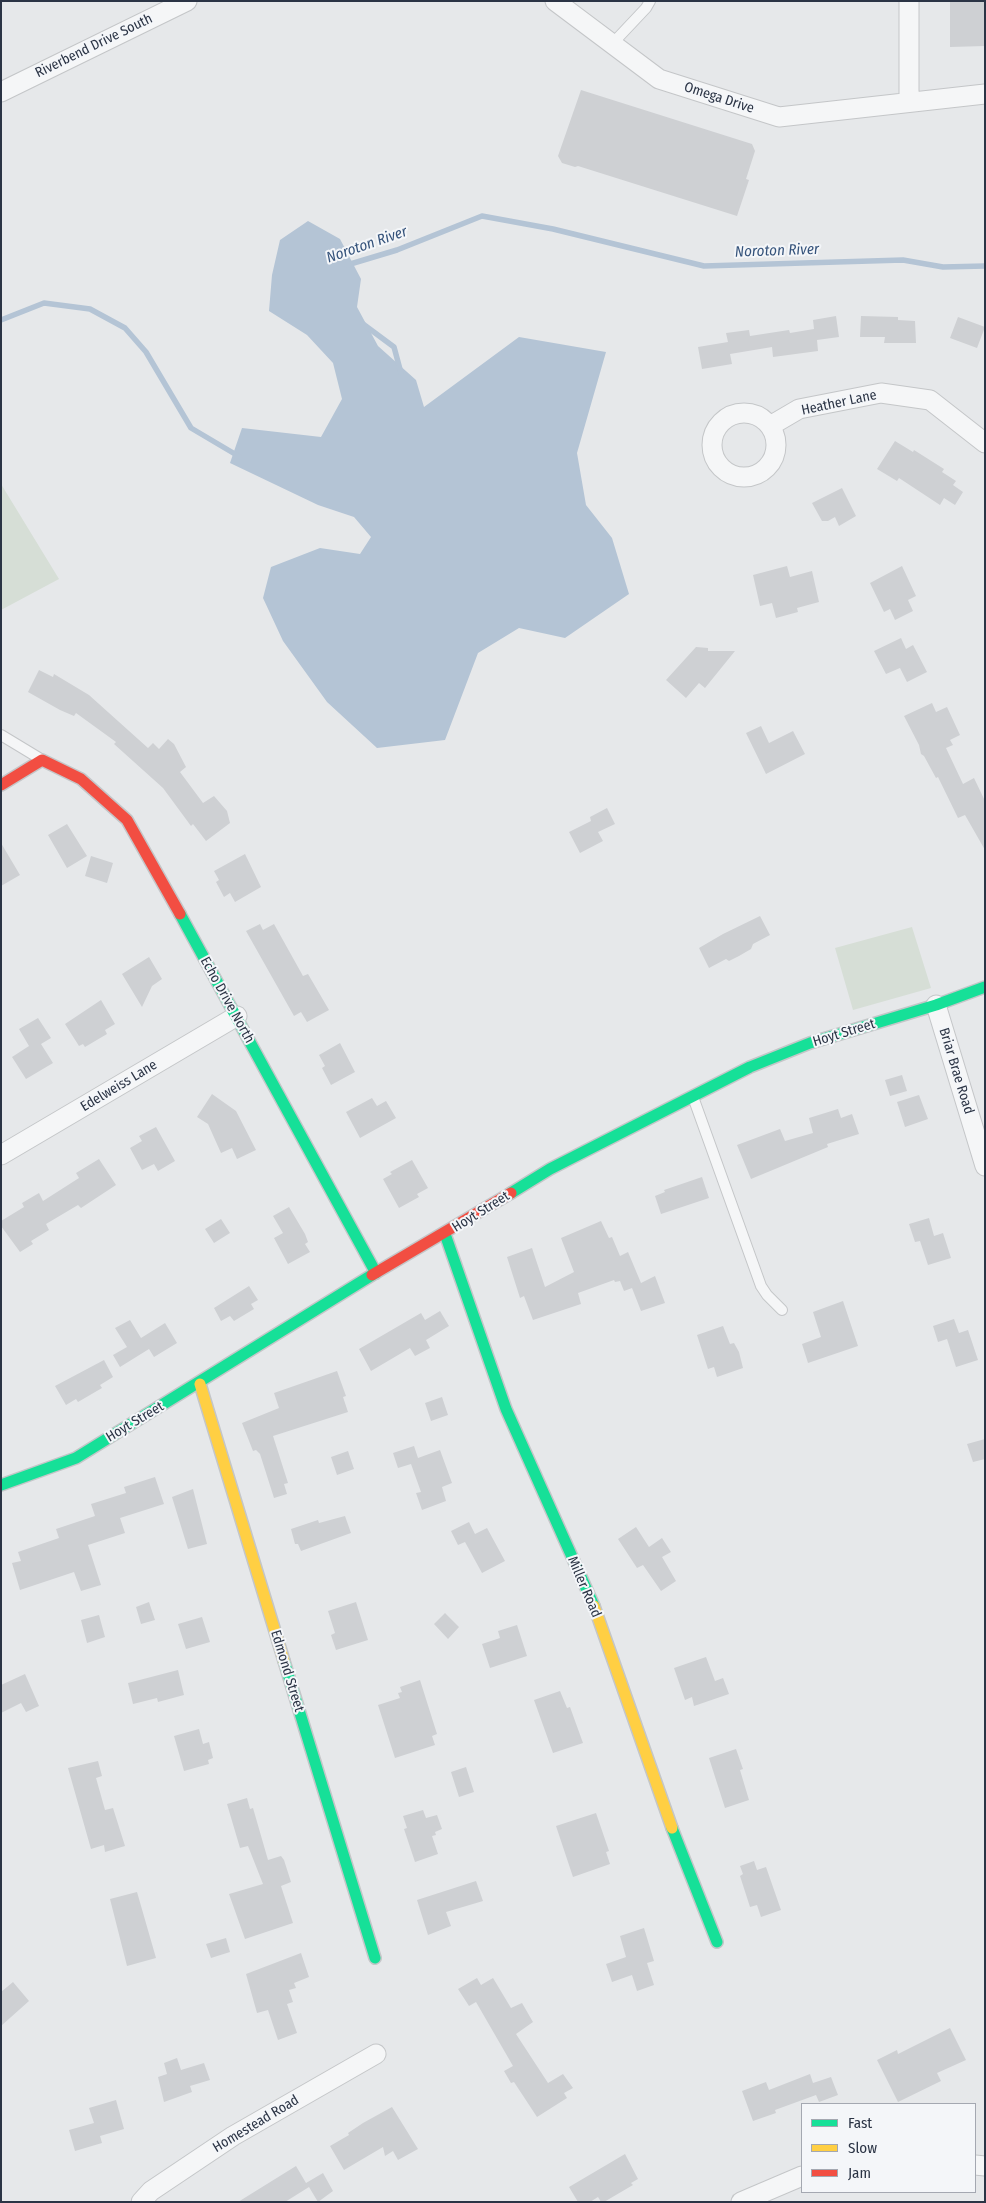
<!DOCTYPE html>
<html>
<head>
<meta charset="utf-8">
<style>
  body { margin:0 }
  #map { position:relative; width:986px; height:2203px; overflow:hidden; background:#e6e8ea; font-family:"Fira Sans Condensed",sans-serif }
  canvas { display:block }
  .frame { position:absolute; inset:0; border:2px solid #2b3445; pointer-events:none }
  .legend { position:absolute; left:801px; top:2103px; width:175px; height:90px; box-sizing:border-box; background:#f4f6f9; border:1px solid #a4a8b1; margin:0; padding:6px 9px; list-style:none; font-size:15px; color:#2b3445 }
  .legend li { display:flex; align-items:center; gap:10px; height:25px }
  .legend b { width:25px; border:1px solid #a4a8b1 }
</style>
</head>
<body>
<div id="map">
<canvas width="986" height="2203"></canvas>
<div class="frame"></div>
<ul class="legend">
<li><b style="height:6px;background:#16e098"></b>Fast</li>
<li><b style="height:6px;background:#ffcf43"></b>Slow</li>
<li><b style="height:6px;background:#f24e42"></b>Jam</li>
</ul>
</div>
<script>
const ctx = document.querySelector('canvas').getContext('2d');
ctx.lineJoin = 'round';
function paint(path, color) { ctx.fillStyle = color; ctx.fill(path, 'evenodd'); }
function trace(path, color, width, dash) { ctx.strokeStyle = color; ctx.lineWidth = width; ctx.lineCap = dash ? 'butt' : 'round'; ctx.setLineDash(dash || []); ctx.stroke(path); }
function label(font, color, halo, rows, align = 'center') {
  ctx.font = font + ' "Fira Sans Condensed",sans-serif'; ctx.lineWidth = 4; ctx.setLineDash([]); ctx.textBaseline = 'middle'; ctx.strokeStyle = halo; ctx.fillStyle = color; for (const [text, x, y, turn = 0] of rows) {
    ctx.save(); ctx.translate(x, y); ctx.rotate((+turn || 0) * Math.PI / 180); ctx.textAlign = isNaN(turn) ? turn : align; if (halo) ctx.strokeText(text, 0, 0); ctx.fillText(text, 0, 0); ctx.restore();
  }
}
paint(new Path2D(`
  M1 484 59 579 1 610Z
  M912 927 931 988 853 1010 835 948Z`), '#d6ded6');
paint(new Path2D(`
  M308 221 340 239 361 279 357 307 378 346 416 380 424 407 519 337 606 352 577 453 586 505 612 538 629 594 565 638 519 628 478 653 445 740 377 748 327 702 283 641 263 598 271 567 320 548 360 554 371 537 354 517 318 505 230 463 242 428 321 437 342 399 333 363 307 335 269 311 272 275 280 240Z`), '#b4c4d5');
trace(new Path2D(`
  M347 265 397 250 482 216 553 229 704 266 903 260 943 267 985 266
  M1 320 44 303 90 309 125 328 146 352 191 428 240 457
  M363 324 394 347 401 373`), '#b4c4d5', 5.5);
paint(new Path2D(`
  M950 1H985V46L950 47Z
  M581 90 752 144 755 151 746 179 749 180 737 216 578 166 575 167 562 163 558 156Z
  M836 316 839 337 817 340 818 351 773 357 772 347 730 354 732 364 702 369 698 347 728 342 726 333 749 330 750 336 789 330 790 333 814 329 813 320Z
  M861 316 898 317V320L915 321 916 343H884L885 337H860Z
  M958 317 985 327 977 348 950 338Z
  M895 441 913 452 914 450 944 469 942 472 956 481 953 485 963 492 955 505 944 498 940 505 899 478 897 481 877 469Z
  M842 488 856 516 839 526 835 517 828 521H822L812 503Z
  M787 566 790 577 812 571 819 602 797 608 798 612 776 618 772 603 760 606 753 575Z
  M902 566 916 596 908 600 913 611 895 620 890 609 884 612 870 583Z
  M901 638 906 649 913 645 927 672 907 682 900 668 886 674 874 651Z
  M696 647 708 648V651H735L705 688 699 683 686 698 666 680Z
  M39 670 53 677 54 674 89 695 148 748 153 743 159 749 168 739 174 744 186 767 180 772 203 803 214 796 227 811 230 823 206 841 193 824 191 826 163 788 114 744 116 742 76 713 74 716 60 710 28 692Z
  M932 703 936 712 947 707 960 735 950 740 953 745 946 748 963 784 974 778 985 801V850L965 815 958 818 938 777 936 778 924 756 921 754 919 745 904 716Z
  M761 726 769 743 793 731 805 754 766 774 746 733Z
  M607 808 615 824 598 832 603 841 580 853 569 832 591 821 590 817Z
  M67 824 87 856 67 868 48 835Z
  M1 843 20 875 1 886Z
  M245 854 261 887 235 902 230 893 224 897 216 882 219 880 214 871Z
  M91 856 113 863 107 883 85 876Z
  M760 916 770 935 753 944 751 949 739 956 729 961 726 959 709 968 699 948 723 934Z
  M260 924 263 930 274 924 303 976 308 974 329 1010 307 1022 301 1012 294 1016 246 931Z
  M149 957 162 979 152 986 142 1007 122 974Z
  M101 1000 115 1024 105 1030 107 1034 85 1047 83 1044 79 1046 65 1024Z
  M38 1018 51 1038 41 1044 53 1063 26 1079 12 1057 29 1046 19 1029Z
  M340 1043 355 1072 331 1085 322 1068 325 1066 319 1055Z
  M902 1075 907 1091 890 1096 885 1080Z
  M212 1094 236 1111 256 1150 237 1159 232 1148 221 1153 208 1124 197 1117Z
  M919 1095 928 1119 905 1127 897 1102Z
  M372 1098 377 1106 386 1101 396 1118 360 1138 346 1112Z
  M838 1109 841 1118 852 1114 859 1134 827 1144 828 1147 751 1179 737 1145 780 1129 785 1141 813 1133 809 1118Z
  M156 1127 175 1161 158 1171 154 1164 142 1170 130 1148 142 1141 139 1136Z
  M99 1159 116 1185 81 1208 78 1205 46 1224 49 1230 31 1241 33 1244 20 1252 1 1226V1221L24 1207 22 1203 39 1193 43 1201 79 1178 76 1173Z
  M412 1160 428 1188 417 1194 419 1197 399 1208 383 1179 392 1174 390 1172Z
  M702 1177 709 1198 661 1214 655 1196 665 1192 664 1190Z
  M289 1207 305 1234 308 1242 305 1244 310 1252 288 1264 274 1238 283 1233 273 1216Z
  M929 1218 934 1236 943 1233 951 1258 928 1265 920 1241 915 1242 909 1224Z
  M221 1219 230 1233 214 1243 205 1229Z
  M601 1221 609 1238 612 1237 620 1256 628 1252 641 1283 655 1276 665 1303 641 1311 632 1288 624 1291 620 1281 615 1282 614 1280 578 1293 581 1304 533 1320 524 1296 520 1298 507 1257 532 1248 545 1287 574 1272 561 1238Z
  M249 1286 258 1300 251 1304 254 1309 234 1321 230 1316 221 1321 214 1308Z
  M843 1301 858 1346 808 1363 802 1344 821 1337 813 1312Z
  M440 1311 449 1326 426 1340 430 1348 415 1356 410 1348 371 1371 359 1349 421 1313 425 1320Z
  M954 1319 959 1333 968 1330 978 1360 956 1367 947 1339 938 1342 933 1326Z
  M130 1320 141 1338 165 1323 177 1343 154 1357 149 1349 120 1367 113 1355 127 1347 115 1328Z
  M723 1326 730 1344 734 1343 739 1352 743 1368 717 1377 714 1367 708 1369 697 1335Z
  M104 1360 113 1377 100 1385 102 1388 78 1402 76 1399 66 1405 55 1386Z
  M337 1371 346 1396 343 1397 348 1412 273 1436 288 1483 284 1484 287 1494 274 1498 260 1454 256 1450 253 1451 242 1423 279 1408 274 1393Z
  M442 1397 448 1415 431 1421 425 1403Z
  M985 1439V1459L973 1462 967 1444Z
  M414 1446 418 1458 440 1450 452 1483 442 1487 446 1501 422 1510 416 1493 421 1492 411 1464 398 1468 393 1453Z
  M348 1451 354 1469 337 1475 331 1457Z
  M155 1477 164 1504 120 1518 125 1533 88 1545 101 1585 81 1591 74 1572 20 1590 12 1563 21 1561 18 1552 59 1538 56 1529 95 1516 91 1504 126 1493 124 1487Z
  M193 1489 207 1544 188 1549 172 1497Z
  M345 1516 351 1533 301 1551 298 1544H295L291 1529 318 1520 319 1523Z
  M469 1522 475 1534 487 1528 505 1561 482 1573 465 1542 458 1545 451 1531Z
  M636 1527 649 1547 662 1538 671 1552 662 1557 676 1581 661 1591 643 1565 637 1568 618 1539Z
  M149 1602 155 1620 141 1624 136 1607Z
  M356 1602 368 1640 336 1650 331 1635 335 1633 328 1611Z
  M445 1613 459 1627 448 1639 434 1624Z
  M99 1615 105 1637 87 1643 81 1620Z
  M202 1617 210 1642 186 1649 178 1624Z
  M517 1625 527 1656 490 1668 482 1644 500 1638 498 1631Z
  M706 1657 715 1681 723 1678 729 1694 694 1706 692 1697 685 1700 674 1668Z
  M178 1670 184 1695 158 1702 157 1698 133 1704 128 1683Z
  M25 1674 39 1706 26 1712 21 1703 1 1713V1685Z
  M420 1680 437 1734 432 1736 435 1745 395 1758 378 1705 400 1698 398 1693 402 1692 400 1687Z
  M560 1691 567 1708 570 1707 583 1743 553 1753 534 1700Z
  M199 1729 203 1744 209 1742 213 1758 208 1760 209 1764 184 1771 174 1736Z
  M736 1749 743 1769 740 1770 749 1800 725 1808 709 1758Z
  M98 1761 102 1776 96 1778 105 1810 113 1808 125 1846 105 1852 104 1845 91 1849 68 1768Z
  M466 1767 474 1792 459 1797 451 1772Z
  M247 1798 250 1809 253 1808 268 1860 281 1856 284 1860 291 1882 281 1886 293 1923 245 1939 229 1894 263 1884 248 1846 240 1848 227 1804Z
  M423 1810 426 1818 437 1815 442 1829 435 1832 436 1835 432 1836 438 1854 415 1862 404 1829 407 1828 403 1816Z
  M596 1813 609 1851 606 1852 610 1864 573 1877 556 1826Z
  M754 1861 757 1870 766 1867 781 1910 761 1917 757 1905 750 1907 740 1876 743 1874 740 1866Z
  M476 1881 483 1901 446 1912 451 1926 428 1935 417 1900Z
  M137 1892 156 1958 127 1966 110 1899Z
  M644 1928 654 1961 647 1963 654 1985 637 1991 632 1975 612 1982 606 1964 626 1957 620 1936Z
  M226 1938 230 1952 211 1958 206 1944Z
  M301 1953 309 1977 294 1983 296 1988 289 1990 293 2002 287 2004 297 2033 278 2040 268 2010 257 2013 246 1974Z
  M477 1978 481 1985 493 1978 511 2008 522 2003 533 2022 516 2034 548 2083 563 2074 573 2088 564 2093 567 2098 537 2117 514 2082 511 2083 504 2071 513 2066 476 2002 469 2006 458 1989Z
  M13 1982 29 2001 1 2026V1992Z
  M950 2028 966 2060 937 2073 941 2081 898 2102 877 2060 897 2050 898 2054Z
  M177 2058 181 2070 204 2063 210 2080 190 2086 192 2092 164 2102 158 2077 167 2074 164 2063Z
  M810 2074 813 2083 831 2077 838 2095 819 2102 816 2095 775 2110 776 2113 753 2121 742 2091 766 2082 769 2090Z
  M116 2100 124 2129 100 2136 102 2143 75 2151 69 2130 94 2123 89 2108Z
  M392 2107 418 2149 398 2160 393 2151 385 2156 383 2147 344 2170 330 2146 349 2135 348 2133 363 2123Z
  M625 2154 638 2179 631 2183 633 2185 604 2202H601L598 2197 590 2202H578L569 2187Z
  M296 2166 306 2183 323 2173 333 2191 318 2202 309 2187 285 2202H238Z`), '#ced0d3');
const lane = new Path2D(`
  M613 43 646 8 650 1
  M1 735 39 758
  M693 1097 761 1286 767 1295 782 1310`);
const street = new Path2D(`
  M555 1 659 79 779 117 985 94
  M1 92 187 1
  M909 102V1
  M712 445a32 32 0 1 1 64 0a32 32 0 1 1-64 0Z
  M770 426 799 409 881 393 930 400 985 443
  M936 1005 985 1166
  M1 1155 237 1016
  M975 2165 985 2166
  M141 2202 151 2191 233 2136 376 2054
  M741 2202 802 2176`);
const fast = new Path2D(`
  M180 914 376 1273
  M511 1193 550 1169 750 1067 810 1043 936 1005 985 987
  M445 1234 506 1409 594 1606
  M1 1485 76 1458 372 1275
  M284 1661 375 1958
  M672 1828 717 1942`);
const slow = new Path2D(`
  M200 1384 284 1661
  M594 1606 672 1828`);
const jam = new Path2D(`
  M1 785 42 760 81 779 127 820 180 914
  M372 1275 511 1193`);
trace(lane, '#c4c6c8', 12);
trace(street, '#c4c6c8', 21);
trace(fast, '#c4c6c8', 14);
trace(slow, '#c4c6c8', 14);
trace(jam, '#c4c6c8', 14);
trace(lane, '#f5f6f7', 10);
trace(street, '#f5f6f7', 19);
trace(fast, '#16e098', 11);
trace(slow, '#ffcf43', 11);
trace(jam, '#f24e42', 11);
label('14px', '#2b3445', '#f4f6f9', [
  ["Riverbend Drive South",94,46,-26],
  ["Omega Drive",719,98,18],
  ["Heather Lane",839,403,-12],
  ["Echo Drive North",227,1000,61],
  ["Hoyt Street",844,1033,-17],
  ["Briar Brae Road",956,1071,73],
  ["Edelweiss Lane",119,1086,-31],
  ["Hoyt Street",481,1212,-32],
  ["Hoyt Street",135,1422,-31],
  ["Miller Road",584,1587,67],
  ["Edmond Street",287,1671,73],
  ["Homestead Road",256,2124,-31]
]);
label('italic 15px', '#34527a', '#f4f6f9', [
  ["Noroton River",367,245,-19],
  ["Noroton River",777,251,-2]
]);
</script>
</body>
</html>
